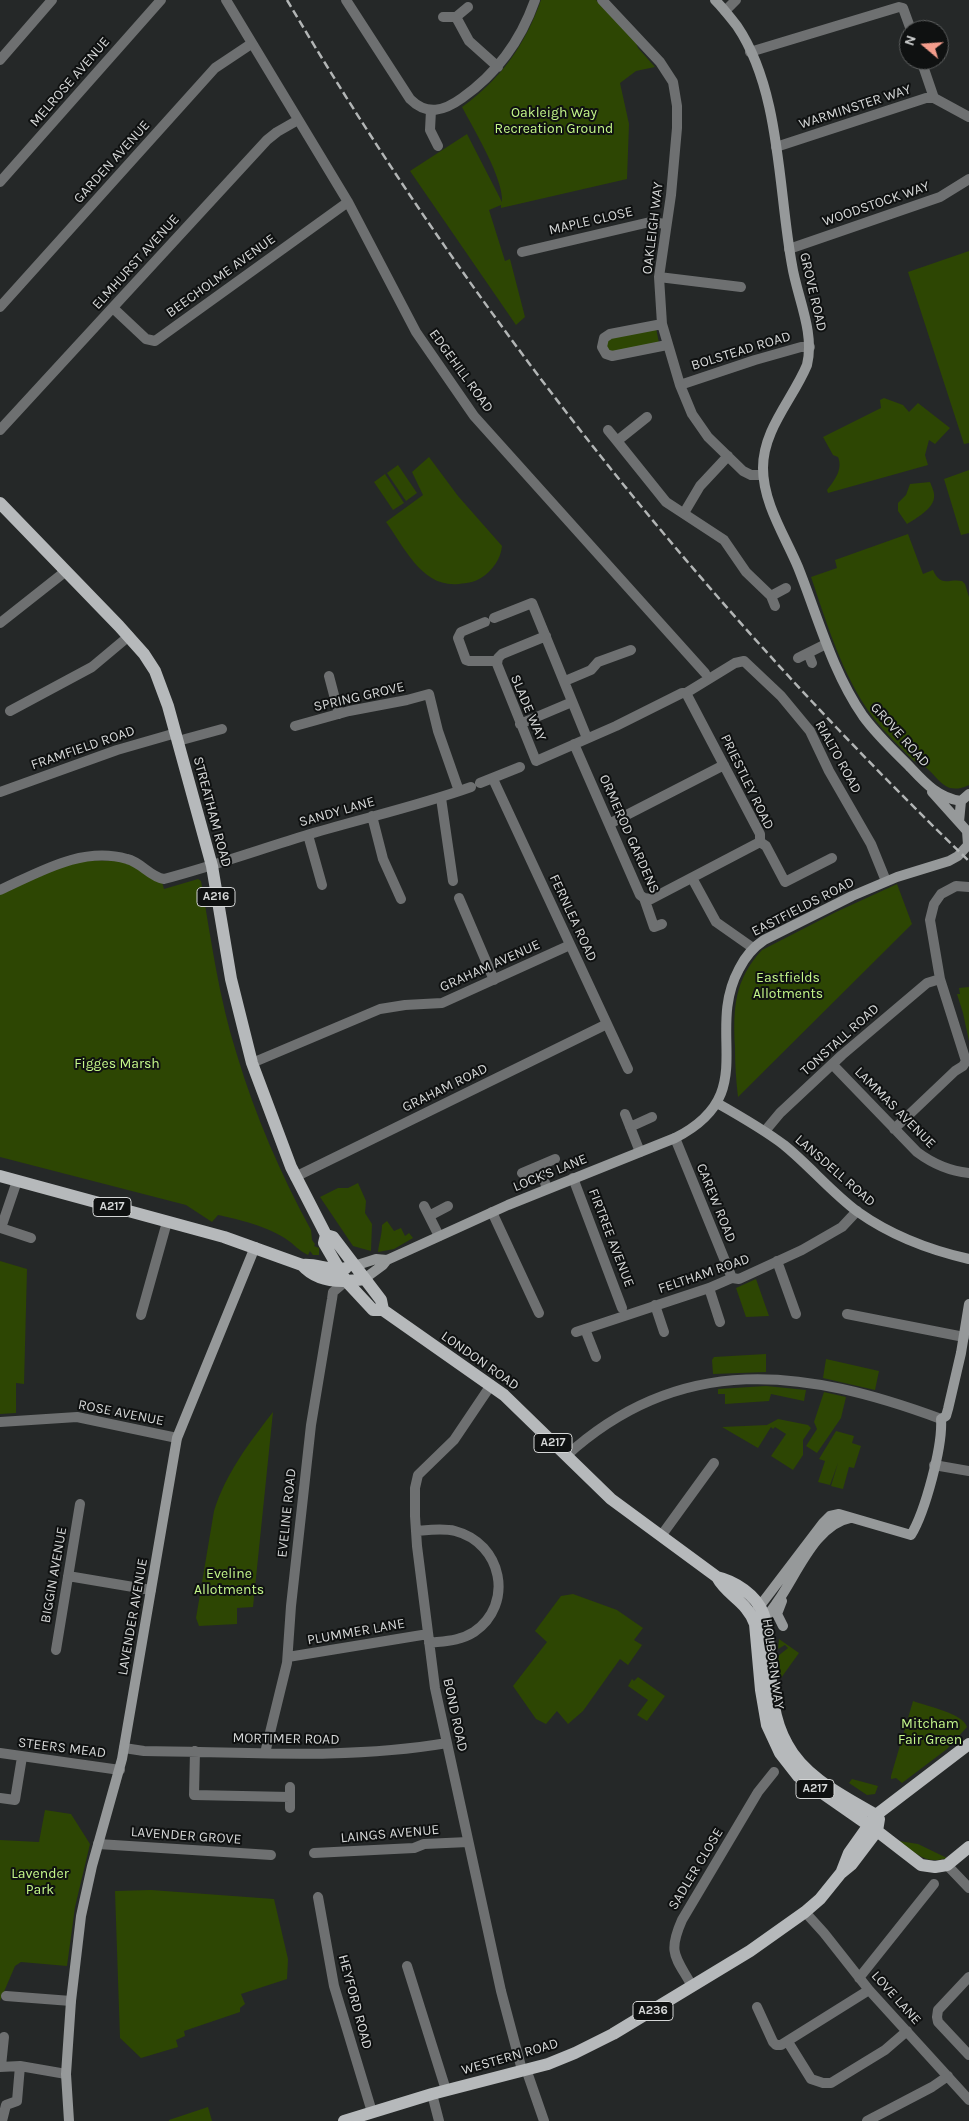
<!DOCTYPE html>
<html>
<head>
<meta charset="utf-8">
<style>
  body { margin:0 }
  #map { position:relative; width:969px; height:2121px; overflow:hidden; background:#252828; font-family:Karla,sans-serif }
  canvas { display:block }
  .north { position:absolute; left:899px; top:20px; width:50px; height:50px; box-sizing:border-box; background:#0f1111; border:1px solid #5e6060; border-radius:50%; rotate:288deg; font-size:14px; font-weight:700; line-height:20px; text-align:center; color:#d5d7d7 }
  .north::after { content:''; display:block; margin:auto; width:18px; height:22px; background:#f49d8c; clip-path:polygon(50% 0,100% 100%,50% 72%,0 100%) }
</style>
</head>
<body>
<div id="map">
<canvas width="969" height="2121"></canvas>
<div class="north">N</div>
</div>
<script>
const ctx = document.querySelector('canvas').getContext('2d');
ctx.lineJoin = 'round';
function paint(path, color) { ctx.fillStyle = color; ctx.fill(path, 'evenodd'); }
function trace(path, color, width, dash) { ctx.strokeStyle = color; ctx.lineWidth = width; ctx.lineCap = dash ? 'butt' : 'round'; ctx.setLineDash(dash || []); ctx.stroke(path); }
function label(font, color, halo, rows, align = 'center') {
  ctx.font = font + ' Karla,sans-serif'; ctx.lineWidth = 4; ctx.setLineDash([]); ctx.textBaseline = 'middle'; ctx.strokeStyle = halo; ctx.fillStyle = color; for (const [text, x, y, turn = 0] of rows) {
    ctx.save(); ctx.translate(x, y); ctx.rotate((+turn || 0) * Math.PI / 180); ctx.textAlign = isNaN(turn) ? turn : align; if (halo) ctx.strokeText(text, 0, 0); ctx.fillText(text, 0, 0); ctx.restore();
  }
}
paint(new Path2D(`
  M541 0H596L636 43 638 48 655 67 636 71 620 83 629 124 627 179 501 208V205L489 210 505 261 510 259 525 317 516 325 410 171 467 134 502 202C504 179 473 128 462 107 501 79 525 45 541 0Z
  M969 251V443L964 444 908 272Z
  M656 328 659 343 613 353 607 349V339Z
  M884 398 903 405 909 412 918 403 950 428 935 444 929 440 925 455 928 465 828 493 827 490C835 480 843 469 838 457L833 455 823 437 881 408 880 400Z
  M429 457 458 496 502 546C501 559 492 571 481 578 475 582 467 583 459 584 422 588 405 548 386 522L423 495 412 472Z
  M398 465 417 493 406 501 387 473Z
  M969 470V533L961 535 944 479Z
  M385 474 404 503 393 510 374 482Z
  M930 482C932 487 935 493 934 498 933 509 915 519 907 524L898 511V503L906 495 910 484Z
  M908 534 923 574 933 570C941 588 949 578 962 581L965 584 969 597V785C939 799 938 768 914 761 900 747 884 732 872 716 842 675 827 624 811 577L837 568 835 560Z
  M82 860 125 861 162 882 164 889 198 879 201 881C211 939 219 999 237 1055 255 1115 281 1175 311 1230L312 1240 315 1244 314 1246 319 1248V1255H313L310 1251 308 1255C299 1251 294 1244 286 1239 269 1227 238 1219 218 1215L212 1222 186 1205 0 1157V893L69 863Z
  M897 884 912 924 738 1097C736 1081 735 1064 735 1047 733 1009 734 980 762 950L836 912Z
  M969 987V1041L963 1013 957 994H960L959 988Z
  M358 1183 366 1201 365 1213 372 1224 371 1251 353 1246 320 1197 338 1188H348Z
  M387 1221 394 1231 401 1228 405 1236 409 1233 413 1238 394 1249 378 1252C379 1242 382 1235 382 1225Z
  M0 1261 27 1269 24 1384 16 1383V1413L0 1414Z
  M756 1279 769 1316 746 1317 736 1288Z
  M766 1354V1372L713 1374 712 1360 714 1357Z
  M826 1359 879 1371 875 1390 823 1378Z
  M766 1386 806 1390 804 1401 771 1394 769 1401 725 1404V1394H718V1389Z
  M824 1392 846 1397 841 1418 817 1453 806 1446 817 1429 814 1422Z
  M273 1412 253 1607 237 1608V1624L199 1626 196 1618 214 1511C226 1473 249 1443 273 1412Z
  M778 1419 808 1425 811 1428 803 1440V1455L793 1470 771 1456 786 1434 775 1427 773 1429 771 1427 758 1448 722 1427 767 1425Z
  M836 1431 854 1436 852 1443 861 1446 854 1468 849 1467 843 1489 831 1486 838 1463 830 1485 818 1482 825 1461 819 1459Z
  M573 1594 617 1610 643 1628 634 1640 642 1645 628 1665 620 1659 583 1711 568 1724 557 1711 546 1724 536 1719 513 1686 547 1642 535 1631 561 1596Z
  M779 1639 799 1653 781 1678 778 1656 788 1648 785 1645 778 1649Z
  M638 1677 665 1696 647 1721 637 1715 648 1700 628 1686 632 1679 634 1681Z
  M913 1701C926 1706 963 1713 967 1727L947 1749 902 1783 896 1778 891 1779V1776Z
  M852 1779 878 1786 875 1794 867 1795 849 1783Z
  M45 1810 71 1814 90 1844 75 1907 67 1966 21 1962 15 1966 0 2001V1840L39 1842Z
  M899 1841 918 1844 947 1858C926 1865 915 1853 899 1841Z
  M151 1890 274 1899 288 1959 287 1979 241 1994 245 2004 240 2008V2012L184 2031 185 2036 176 2040 178 2047 141 2058 120 2038 115 1891Z
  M208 2107 212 2121H169V2120Z`), '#2d4603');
trace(new Path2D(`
  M226 0 348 202 416 332 474 416 705 673
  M346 0 410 99C427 116 444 111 462 98 496 74 521 40 535 0
  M602 0 660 62 673 82 677 106V128L671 195 659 277 662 324 680 385 692 414 708 437 743 471 751 475H763
  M725 11 736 0
  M443 17H456L469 41 498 67
  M456 17 468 7
  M750 52 899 7 903 8 911 30
  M0 60 52 0
  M921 60 934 98
  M431 110 430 130 438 146
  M776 147 926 98H934L969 117
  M0 182 161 0
  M789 249 940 197 969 179
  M522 252 650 222 666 224
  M659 277 741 287
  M0 307 215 68 251 44
  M113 308 146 339 155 341 348 202
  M662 324 610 334 604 338 602 347 606 354 612 356 667 345
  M680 385 755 360 801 347H810
  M647 417 617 441 666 502 724 540 746 572 771 596 775 606
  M0 430 267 140 277 132 298 120
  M608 430 617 441
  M684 513 700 486 728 456
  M771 596 786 588
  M494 618 532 603 587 738
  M485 622 461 632 458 638 466 660 469 661H497
  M0 623 66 571
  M546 636 502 654 498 658 497 664 536 761 616 726 682 693H686L735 663 744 661 781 696 810 731 829 771 871 844 886 881
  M808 653 812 663
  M798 658 826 644
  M329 676 339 714
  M565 681 591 670 598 662 631 650
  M686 693 760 834V842L766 846 785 882 832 858
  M10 711 92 667 129 636
  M520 724 572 702
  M295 726 349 711 407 700 429 694 438 731 459 791
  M178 741 222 729
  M574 744 640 895 644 898 654 927 662 924
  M493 779 628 1069
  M480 783 520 767
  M0 792 117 750 176 733
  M441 798 453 881
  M372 816 383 859 401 899
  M609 824 724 765
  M308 835 322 885
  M692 878 716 922 753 948
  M0 890C40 872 82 846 127 859 141 862 150 877 164 879 213 866 261 849 310 834 364 818 418 806 471 787
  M459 898 494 980
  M644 898 651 899 760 842
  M252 1063 380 1009 405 1005 442 1003 570 945
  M833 1065 917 1152C933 1164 949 1171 969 1173
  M625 1114 640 1152
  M630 1127 652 1117
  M894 1129 955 1071 963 1066 966 1061 940 979 930 920 934 904 941 894 956 886 969 887
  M765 1131 780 1113 842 1055 927 983 940 979
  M675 1138 732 1278
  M539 1167 547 1188
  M522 1173 555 1159
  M295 1177 607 1024
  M573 1178 622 1308
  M17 1181 1 1228 31 1238
  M424 1206 439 1236
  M492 1212 539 1313
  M429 1216 448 1206
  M777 1261 796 1314
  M709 1288 720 1322
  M655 1305 664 1332
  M847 1314 964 1337
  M141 1315 167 1222
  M585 1329 596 1357
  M576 1332 709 1288 732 1278 739 1279 802 1250 842 1227 857 1211
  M491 1385 454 1440 418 1475 415 1488V1516L417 1546 435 1688 501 1991 522 2070
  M0 1422 77 1417 177 1438
  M566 1456C681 1351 806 1369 941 1419
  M934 1465 969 1471
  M416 1531C429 1530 443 1528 455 1531 502 1543 515 1604 474 1632 460 1641 445 1641 429 1643
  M661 1536 714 1463
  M68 1576 151 1590
  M56 1650 80 1504
  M288 1657 428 1634
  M124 1748 144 1751C245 1752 347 1760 447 1743
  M195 1751 194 1795 290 1797
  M0 1753 120 1770
  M265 1753 287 1663 291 1606 311 1425 332 1299 333 1292 346 1281
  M0 1798 15 1800 22 1757
  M290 1808V1787
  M98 1844 271 1855
  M314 1853 414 1848 424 1844 468 1842
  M947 1865 969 1888
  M318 1897 334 1986 372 2112
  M805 1912 824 1933 869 1990 969 2100
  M407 1966 446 2090
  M969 1977 938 2010 937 2017 938 2022 969 2055
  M859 1978 934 1884
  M692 1986C676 1957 667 1954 682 1920L758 1792 774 1772
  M6 1996 71 2001
  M757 2007 773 2042 776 2045H781L869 1990
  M788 2042 811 2079 823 2083H831L885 2050 907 2031
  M1 2066 4 2037
  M0 2067 20 2066 66 2074
  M526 2069 544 2121
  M432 2094 439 2121
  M2 2121 6 2105 17 2101 20 2066
  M867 2121 932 2087 948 2076`), '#6e7071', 10);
trace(new Path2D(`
  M715 0C723 8 730 17 737 26 781 91 778 190 792 265 797 297 815 332 807 365 793 399 763 429 763 468 763 503 785 536 798 567 818 617 832 671 863 716 876 734 893 750 909 766 924 782 938 798 961 801
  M959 822 961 801 969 794
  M717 1103C740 1116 763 1129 784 1145 810 1166 831 1192 858 1212 892 1236 929 1250 969 1259
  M354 1266 376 1259 387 1260
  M364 1279 383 1265 387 1260 508 1205 675 1138C762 1094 704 1034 739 969 745 957 752 948 764 940L852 896 897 877 949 861 958 856 968 845 967 831 932 792
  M782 1601 777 1614 783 1626
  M756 1611 823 1523 830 1516 839 1514 911 1535C925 1512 943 1446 941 1419L946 1416 948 1409 961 1353 969 1304
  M760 1620C768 1617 773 1608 778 1601 797 1574 816 1524 850 1518
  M69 2121 66 2074 71 2001 81 1916 92 1866 122 1759 177 1438 255 1247`), '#96999a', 10);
trace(new Path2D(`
  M0 503 119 626 144 654 155 671 168 706 212 866 231 979 252 1063 291 1167 326 1235 324 1243 346 1281 373 1310H383L504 1395 611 1499 717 1577C735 1581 756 1595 763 1613 768 1625 768 1638 769 1651 771 1683 771 1716 787 1744 805 1778 844 1796 876 1815L879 1819 877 1831 852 1864 841 1873 820 1899 805 1912 750 1951 613 2034 575 2053 548 2064 432 2094 344 2121
  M0 1176 224 1237 302 1265C317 1282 342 1283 364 1279
  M326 1235 333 1237 381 1300 383 1310
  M302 1265C317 1263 330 1272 346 1268
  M717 1577C727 1596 747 1601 755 1624L761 1690 767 1725 780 1753 798 1776 877 1831 921 1865 935 1867 947 1865 969 1847
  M842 1871 849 1853 876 1815 969 1744`), '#b6b9bb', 12);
trace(new Path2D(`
  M287 0C474 317 704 606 969 861`), '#b2b5b5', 2.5, [8, 4]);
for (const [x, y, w] of [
  [216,897,38],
  [112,1207,38],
  [553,1443,38],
  [815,1789,38],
  [653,2011,40]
]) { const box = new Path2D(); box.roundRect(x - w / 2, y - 9.5, w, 19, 4); ctx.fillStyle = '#0f1111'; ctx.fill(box); trace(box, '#d5d7d7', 1); }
label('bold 12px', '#d5d7d7', null, [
  ["A216",216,897],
  ["A217",112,1207],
  ["A217",553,1443],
  ["A217",815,1789],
  ["A236",653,2011]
]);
label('14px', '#d5d7d7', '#0f1111', [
  ["MELROSE AVENUE",70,82,-49],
  ["WARMINSTER WAY",855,107,-18],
  ["GARDEN AVENUE",112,162,-48],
  ["WOODSTOCK WAY",876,204,-19],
  ["MAPLE CLOSE",591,221,-13],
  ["OAKLEIGH WAY",653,228,-83],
  ["ELMHURST AVENUE",136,262,-48],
  ["BEECHOLME AVENUE",221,276,-36],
  ["GROVE ROAD",813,292,77],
  ["BOLSTEAD ROAD",741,351,-17],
  ["EDGEHILL ROAD",461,371,54],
  ["SPRING GROVE",359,697,-13],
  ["SLADE WAY",528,708,67],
  ["GROVE ROAD",900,735,48],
  ["FRAMFIELD ROAD",83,748,-19],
  ["RIALTO ROAD",838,757,61],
  ["PRIESTLEY ROAD",747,782,64],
  ["STREATHAM ROAD",212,812,75],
  ["SANDY LANE",337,812,-16],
  ["ORMEROD GARDENS",629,834,66],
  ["EASTFIELDS ROAD",803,907,-27],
  ["FERNLEA ROAD",573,918,65],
  ["GRAHAM AVENUE",490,966,-24],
  ["TONSTALL ROAD",840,1040,-42],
  ["GRAHAM ROAD",445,1088,-26],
  ["LAMMAS AVENUE",895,1108,45],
  ["LANSDELL ROAD",835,1171,41],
  ["LOCK'S LANE",550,1173,-22],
  ["CAREW ROAD",716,1203,68],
  ["FIRTREE AVENUE",611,1238,69],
  ["FELTHAM ROAD",704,1274,-19],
  ["LONDON ROAD",480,1361,35],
  ["ROSE AVENUE",121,1413,11],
  ["EVELINE ROAD",287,1513,-84],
  ["BIGGIN AVENUE",54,1575,-80],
  ["LAVENDER AVENUE",133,1617,-80],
  ["PLUMMER LANE",356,1632,-10],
  ["HOLBORN WAY",773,1664,82],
  ["BOND ROAD",455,1715,78],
  ["MORTIMER ROAD",286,1739,1],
  ["STEERS MEAD",62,1748,7],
  ["LAINGS AVENUE",390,1834,-5],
  ["LAVENDER GROVE",186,1836,4],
  ["SADLER CLOSE",696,1869,-59],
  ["LOVE LANE",896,1998,48],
  ["HEYFORD ROAD",355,2002,75],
  ["WESTERN ROAD",510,2057,-16]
]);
label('14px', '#c4f78a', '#0f1111', [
  ["Oakleigh Way",554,113],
  ["Recreation Ground",554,129],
  ["Eastfields",788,978],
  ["Allotments",788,994],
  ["Figges Marsh",117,1064],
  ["Eveline",229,1574],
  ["Allotments",229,1590],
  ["Mitcham",930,1724],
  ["Fair Green",930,1740],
  ["Lavender",40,1874],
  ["Park",40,1890]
]);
</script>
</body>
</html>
